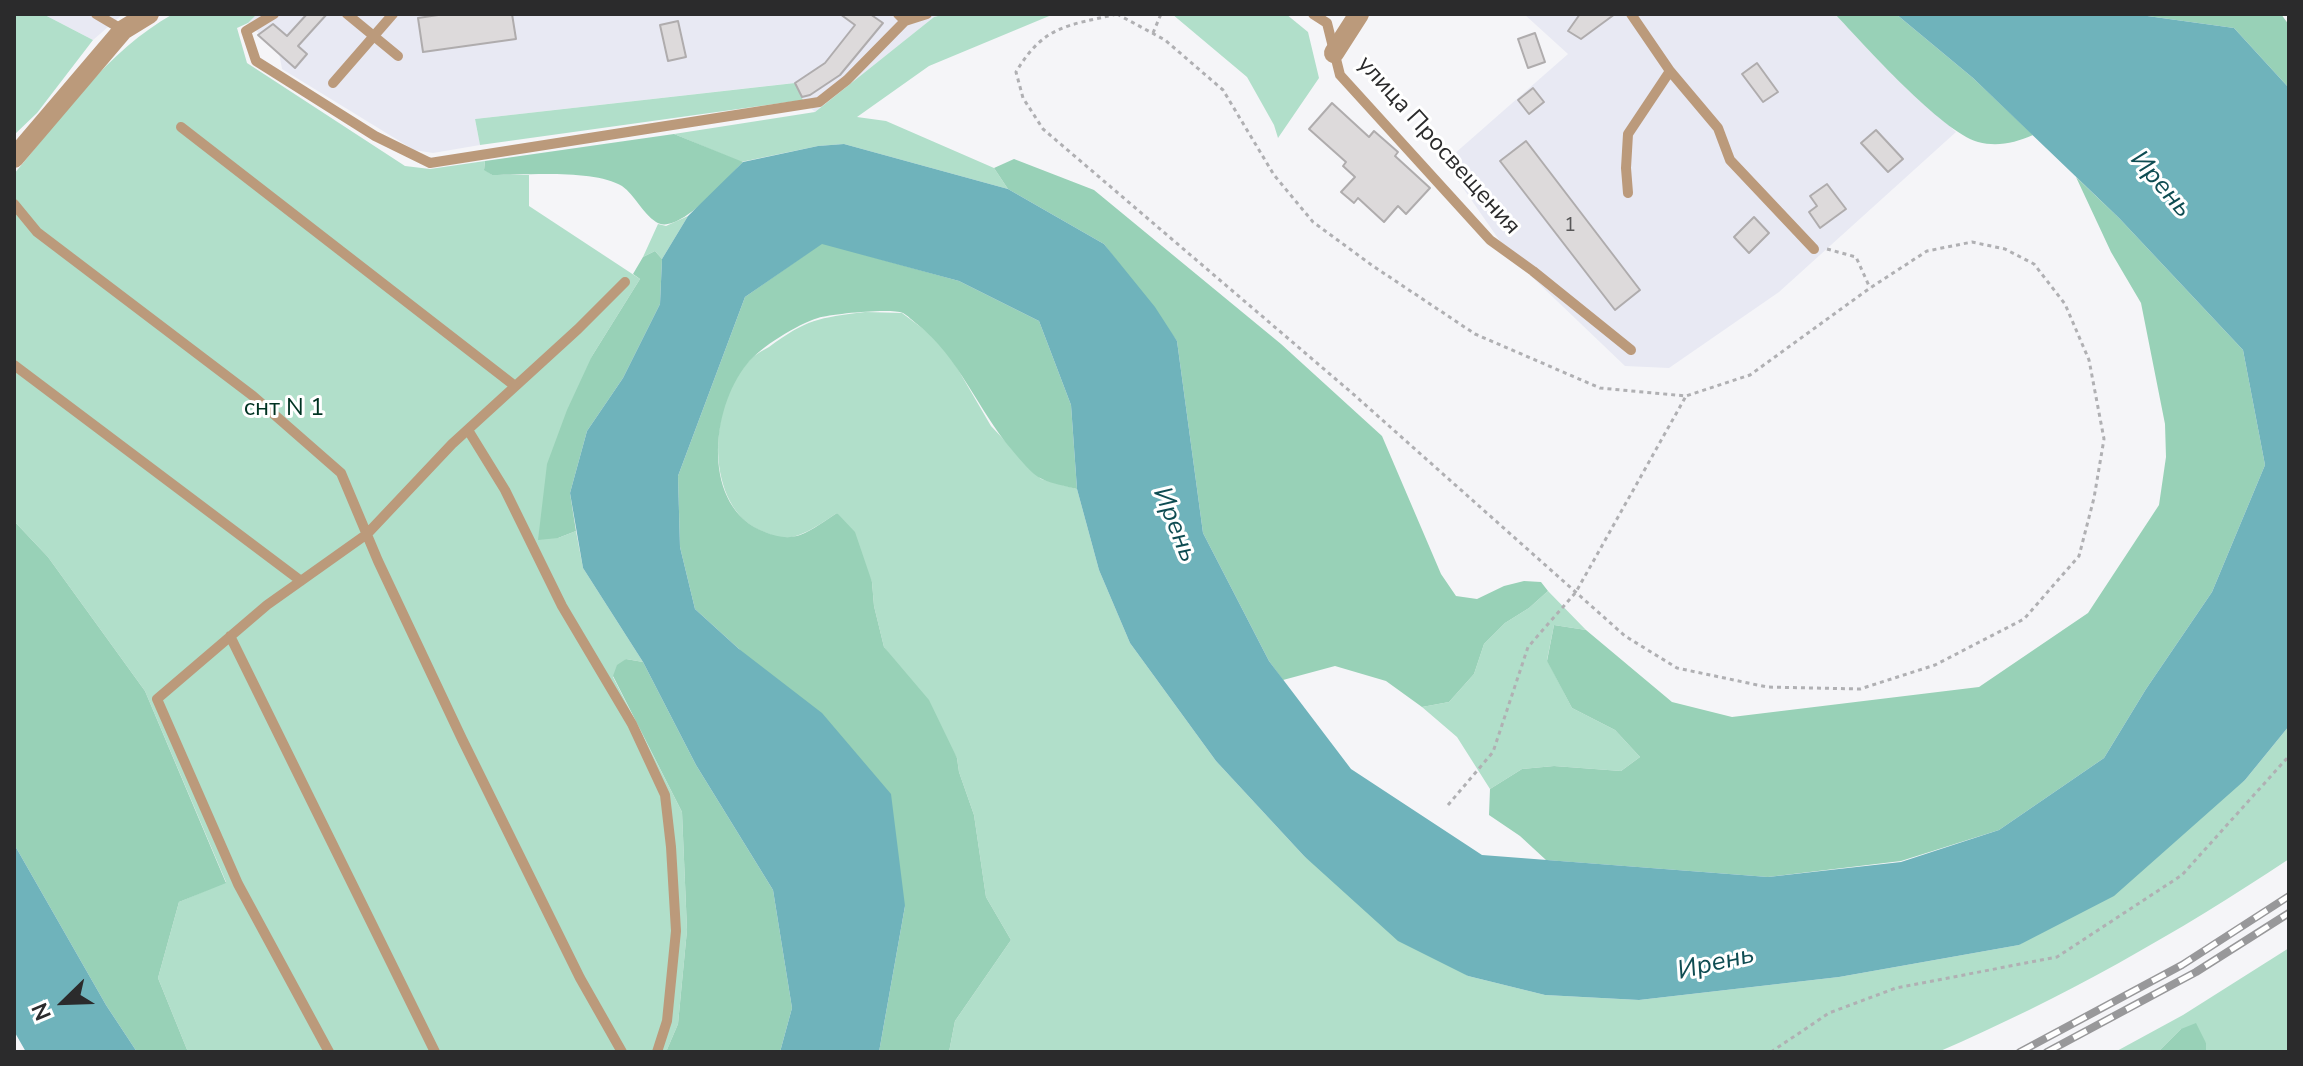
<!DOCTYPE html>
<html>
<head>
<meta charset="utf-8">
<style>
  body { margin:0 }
  #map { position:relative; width:2303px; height:1066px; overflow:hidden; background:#f5f5f8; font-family:"Nunito Sans",sans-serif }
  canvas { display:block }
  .frame { position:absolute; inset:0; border:16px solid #2b2b2c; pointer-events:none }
  .north { position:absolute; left:24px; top:962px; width:80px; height:80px; -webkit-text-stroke:6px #fff; paint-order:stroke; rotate:247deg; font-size:22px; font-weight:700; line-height:32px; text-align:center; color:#2b2b2c }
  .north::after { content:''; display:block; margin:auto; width:28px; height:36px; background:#2b2b2c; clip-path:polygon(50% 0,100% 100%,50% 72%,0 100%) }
</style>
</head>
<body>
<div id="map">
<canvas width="2303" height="1066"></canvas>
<div class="frame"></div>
<div class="north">N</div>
</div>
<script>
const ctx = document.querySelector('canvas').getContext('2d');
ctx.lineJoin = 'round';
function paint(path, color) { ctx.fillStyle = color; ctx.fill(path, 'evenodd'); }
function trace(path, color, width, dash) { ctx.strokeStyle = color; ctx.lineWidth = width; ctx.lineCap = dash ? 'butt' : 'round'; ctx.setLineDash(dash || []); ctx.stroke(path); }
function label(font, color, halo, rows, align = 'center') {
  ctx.font = font + ' "Nunito Sans",sans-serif'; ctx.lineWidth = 6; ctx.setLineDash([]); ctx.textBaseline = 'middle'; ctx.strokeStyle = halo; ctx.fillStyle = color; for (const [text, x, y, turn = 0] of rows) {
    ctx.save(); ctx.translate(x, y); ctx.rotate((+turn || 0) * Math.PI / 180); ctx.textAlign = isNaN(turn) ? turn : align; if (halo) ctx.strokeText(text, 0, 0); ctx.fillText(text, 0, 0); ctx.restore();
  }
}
paint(new Path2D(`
  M43 14H123L93 40Z
  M257 14H946L934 17 815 112 803 100 794 83 475 119 480 145 433 153 414 150 282 69 279 53 248 23Z
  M1524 14H1835L1878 60 1956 132 1779 292 1669 368 1625 366 1511 257 1445 162 1568 54Z`), '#e8e9f3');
paint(new Path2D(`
  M15 14H43L93 40 37 113 14 135Z
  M173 14H257L248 23 237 28 247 63 405 166 430 169 485 161 484 169 492 175H529V206L640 279 592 356 558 538 576 531 583 568 643 662 626 659 613 677 682 812 687 930 678 1024 666 1052H188L158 978 179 902 226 882 145 691 48 557 14 521V174C62 117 107 51 173 14Z
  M946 14H1054L929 66 857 117 886 121 994 168 1008 189 844 144 818 146 741 162 674 134 815 112 934 17Z
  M1172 14H1286L1308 32 1319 78 1278 138 1274 125 1247 77Z
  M795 83 803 100 480 145 475 119Z
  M688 216 662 259 655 251 643 257 658 224 666 226Z
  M865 312 902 313 930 334 949 354 991 426 1041 479 1077 489 1099 570 1130 643 1216 761 1304 856 1468 976 1545 995 1639 1000 1839 977 2019 945 2245 780 2289 726V859C2178 933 2061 999 1938 1052H949L955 1021 1011 940 986 897 974 815 959 772 957 758 884 647 874 606 872 582 837 513C820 524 802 538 782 538 776 538 770 534 764 532 703 509 708 402 749 361 754 355 762 351 769 347 807 319 818 318 865 312Z
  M1548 591 1586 630 1554 625 1547 660 1572 708 1615 730 1640 757 1621 771 1554 766 1522 769 1490 789 1457 737 1422 707 1449 702 1474 674 1484 644 1505 623 1529 608Z
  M2289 948V1052H2206V1043L2181 1029 2158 1052H2115L2183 1015Z`), '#b1dfca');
paint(new Path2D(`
  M1835 14H1896L1973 78 2033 135C2015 143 1997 147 1978 142 1942 132 1863 44 1835 14Z
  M2133 14H2281L2289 25V88L2234 28Z
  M674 134 743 162C727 178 678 237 656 222 642 213 635 195 622 186 594 169 525 175 492 175L484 170 485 161Z
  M1014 159 1094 190 1281 344 1382 436 1441 574 1456 596 1477 599 1504 586 1524 581 1541 582 1548 591 1529 608 1505 623 1484 644 1474 674 1449 702 1422 707 1386 681 1335 666 1283 680 1269 661 1203 533 1177 341 1104 244 1008 189 994 168Z
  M2076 177 2119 218 2243 350 2265 465 2212 592 2146 689 2104 758 1999 830 1901 861 1768 877 1546 860 1520 836 1489 815 1490 789 1522 769 1554 766 1621 771 1640 757 1615 730 1572 708 1547 661 1554 625 1586 630 1672 702 1732 717 1979 687 2088 613 2159 505 2166 457 2165 424 2141 303 2111 252Z
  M822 243 959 281 1039 321 1071 405 1077 489C1066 486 1052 484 1042 479 1031 474 1020 459 1012 450 977 409 960 358 917 324 913 321 907 315 903 313 890 308 832 314 818 318 798 324 760 347 747 364 710 409 701 508 765 532 777 537 788 539 800 535 813 530 826 520 837 513L855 532 872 582 874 606 884 647 929 700 957 758 959 772 974 815 986 897 1011 940 955 1021 949 1052H879L905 906 739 649 695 609 680 547 678 476 745 297Z
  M655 251 662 259 660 304 623 378 587 431 570 493 576 531 558 538 538 540 547 464 567 410 592 356 640 279 633 274 643 257Z
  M14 521 48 557 145 691 226 883 179 902 158 978 188 1052H137L106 1005 14 844Z
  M626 659 643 662 696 765 773 890 792 1008 780 1052H666L678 1024 687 930 682 812 613 676 617 665Z
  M2196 1023 2206 1043V1052H2158L2181 1029Z`), '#98d1b7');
paint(new Path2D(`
  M1896 14H2133L2234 28 2289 88V726L2245 780 2114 896 2019 945 1839 977 1639 1000 1545 995 1468 976 1398 941 1304 856 1216 761 1130 643 1099 570 1077 489 1071 405 1039 321 959 281 822 244 745 297 678 476 680 547 695 609 739 649 822 713 891 794 905 906 879 1052H780L792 1008 773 890 696 765 643 662 583 568 570 493 587 431 623 378 660 304 662 259 688 216 743 162 818 146 844 144 1008 189 1104 244 1155 307 1177 341 1203 533 1269 661 1351 769 1482 855 1768 877 1901 862 1999 830 2104 758 2146 689 2212 592 2265 465 2243 350 2119 218 1973 78Z
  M14 844 106 1005 137 1052H26L14 1031Z`), '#6fb3bb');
const building = new Path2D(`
  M307 14H327L298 46 307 54 295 68 258 35 273 24 287 36Z
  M445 14H512L516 39 423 52 418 18Z
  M840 14H870L883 23 840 75 810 95 802 97 795 83 825 63 855 25Z
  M1580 14H1615L1581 39 1568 31Z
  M678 21 686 57 668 61 660 25Z
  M1535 33 1545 62 1528 68 1518 39Z
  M1757 63 1778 92 1763 102 1742 74Z
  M1533 88 1544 102 1529 114 1518 100Z
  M1332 103 1369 137 1374 131 1398 152 1395 156 1430 188 1406 214 1398 206 1384 222 1358 198 1354 203 1341 192 1355 177 1343 166 1346 162 1309 129Z
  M1876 130 1903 159 1888 172 1861 143Z
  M1526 141 1640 290 1615 310 1500 161Z
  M1827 184 1846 209 1820 228 1809 212 1817 206 1810 196Z
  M1754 217 1769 233 1749 253 1734 237Z`);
paint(building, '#dddadb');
trace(building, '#afacad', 2);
trace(new Path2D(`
  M1117 14 1165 40 1223 90 1274 175 1313 222 1373 266 1475 334 1600 388 1686 396 1750 375 1870 288 1927 251 1972 242 2005 249 2034 264 2065 304 2089 360 2104 439 2094 498 2079 556 2024 619 1935 665 1860 689 1767 687 1677 668 1625 636 1352 393 1043 129 1023 98 1016 72C1044 25 1067 26 1117 14Z
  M1153 33 1161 14
  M1827 249 1856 257 1870 288
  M1448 805 1493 752 1528 647 1576 592 1686 396
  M1771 1052 1829 1013 1896 988 2057 957 2182 875 2289 756`), '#b0b0b3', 3, [4, 4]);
trace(new Path2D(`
  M96 14 123 30
  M274 14 246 31 256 61 375 136 430 163 819 102 847 80 905 21 898 14
  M347 14 398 56
  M911 14 905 21 927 14
  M1313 14 1327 23 1340 75 1490 240 1533 271 1631 350
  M1631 14 1670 71 1718 128 1730 160 1814 249
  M333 83 393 14
  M181 127 515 386
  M1628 193 1626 168 1628 134 1670 71
  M14 204 37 232 253 396 341 473 378 561 462 739 580 978 622 1052
  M14 365 301 581
  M468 430 505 490 562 606 632 724 665 795 671 847 676 931 667 1021 657 1052
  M230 636 435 1052
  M329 1052 238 884 157 699 267 605 367 534 452 444 578 329 625 282`), '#bb9a7b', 10);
trace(new Path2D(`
  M1334 53 1359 14`), '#bb9a7b', 20);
trace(new Path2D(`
  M14 158 123 30 149 14`), '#bb9a7b', 20);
const rail = new Path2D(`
  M2020 1052 2182 965 2289 896
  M2047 1052 2196 972 2289 913`);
trace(rail, '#98989a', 8);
trace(rail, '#fff', 5, [15]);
label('20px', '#585758', null, [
  ["1",1570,226]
]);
label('24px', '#2b2b2c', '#fff', [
  ["улица Просвещения",1438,146,48]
]);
label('24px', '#032', '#fff', [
  ["снт N 1",284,409]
]);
label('italic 26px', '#0e4c52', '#fff', [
  ["Ирень",2160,185,49],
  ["Ирень",1174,525,68],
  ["Ирень",1716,964,-13]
]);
</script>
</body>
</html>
